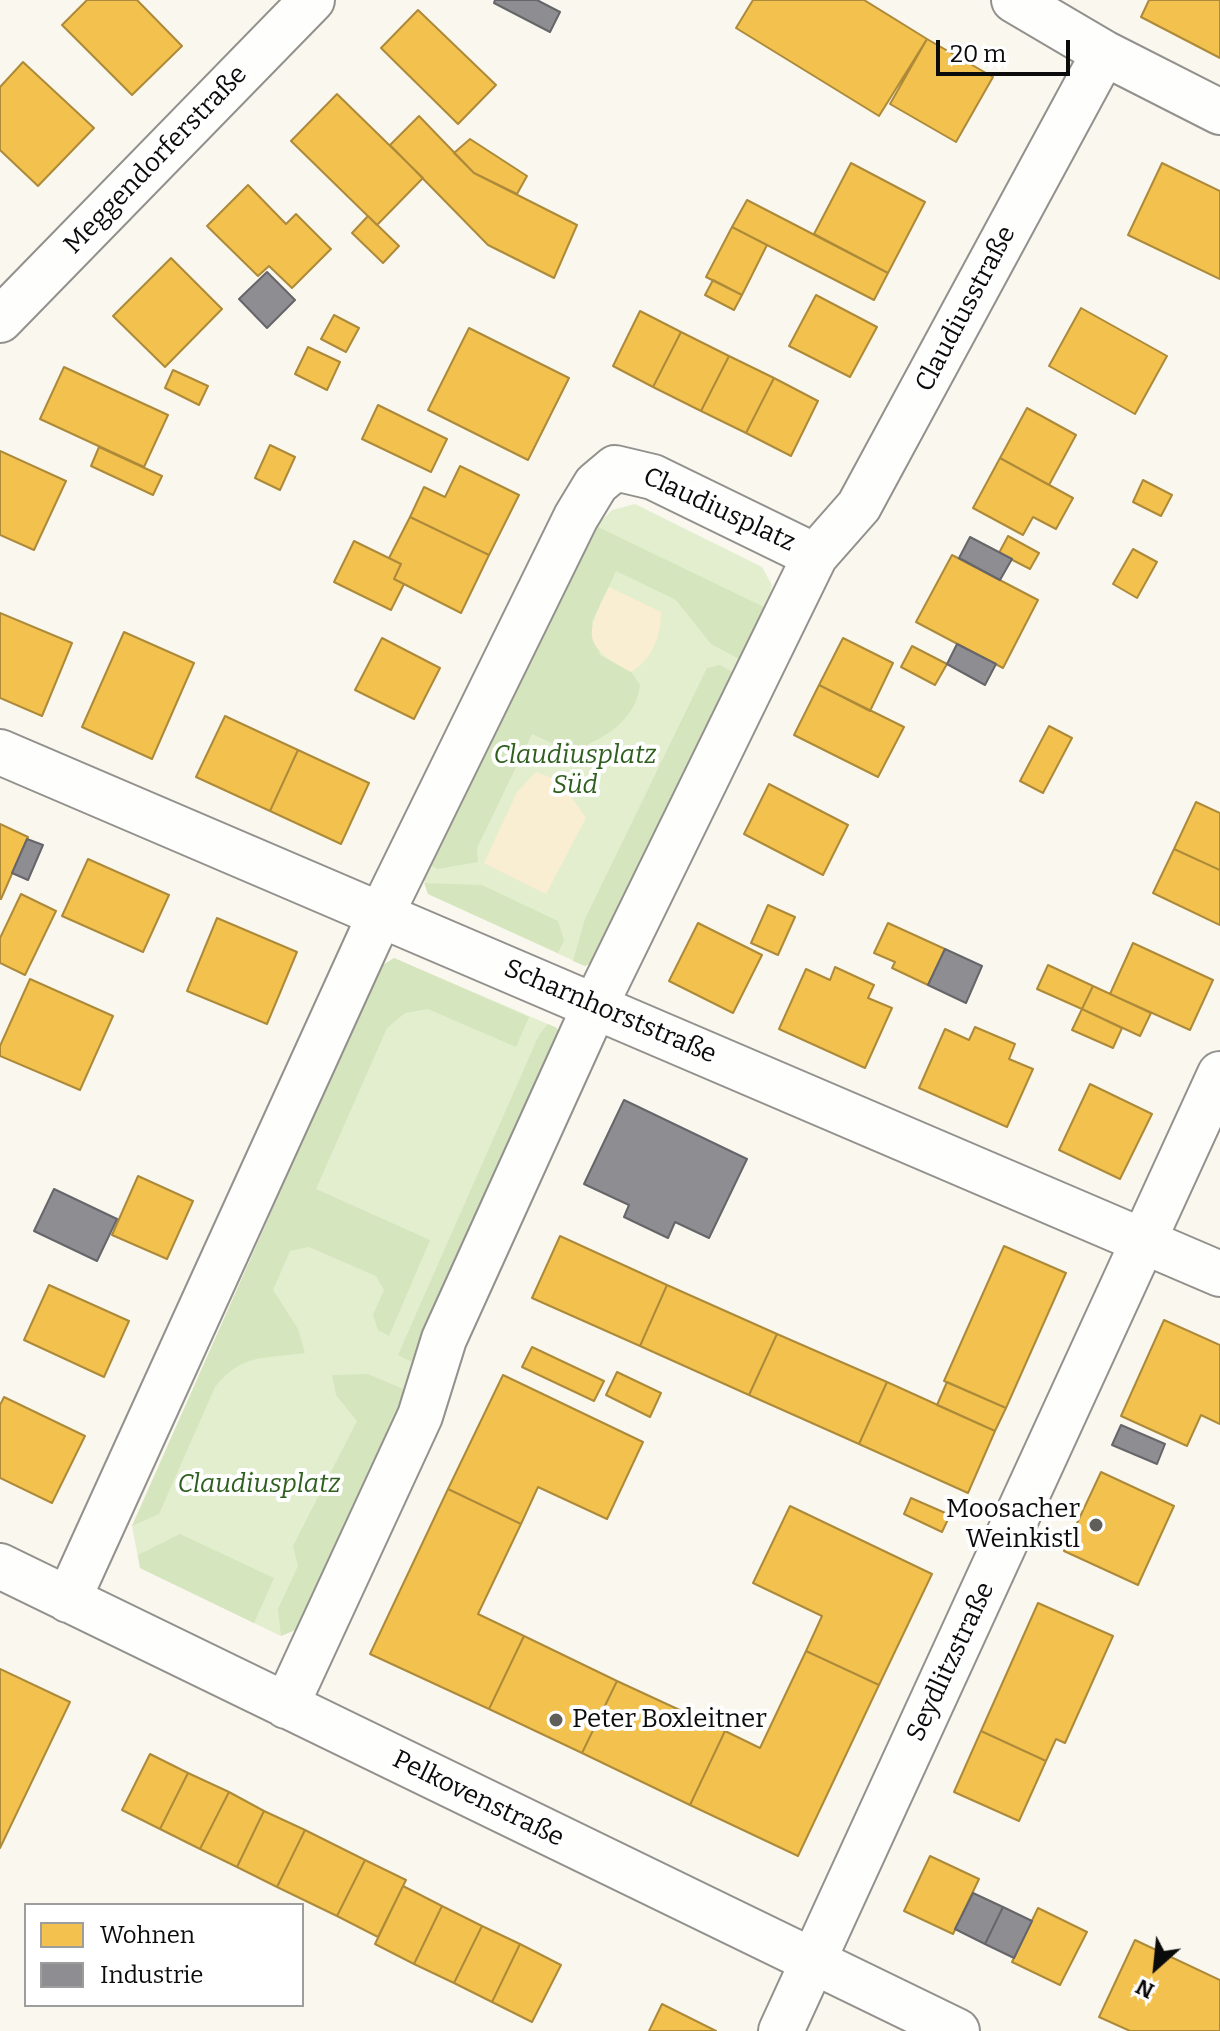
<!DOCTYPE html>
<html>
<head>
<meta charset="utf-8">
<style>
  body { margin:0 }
  #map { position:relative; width:1220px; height:2031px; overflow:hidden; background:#faf7ee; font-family:Bitter,serif }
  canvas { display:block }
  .legend { position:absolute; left:24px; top:1903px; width:280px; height:104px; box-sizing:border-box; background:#fff; border:2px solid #9d9d9d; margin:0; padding:10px 14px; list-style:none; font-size:24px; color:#0b0b0b }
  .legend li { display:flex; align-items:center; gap:16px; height:40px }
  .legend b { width:40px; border:2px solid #9d9d9d }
  .north { position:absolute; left:1116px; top:1927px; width:80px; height:80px; -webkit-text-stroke:6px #fff; paint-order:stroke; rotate:207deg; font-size:22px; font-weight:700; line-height:32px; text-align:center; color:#0b0b0b }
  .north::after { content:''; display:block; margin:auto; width:28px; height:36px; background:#0b0b0b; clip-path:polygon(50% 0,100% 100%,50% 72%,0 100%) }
  .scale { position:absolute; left:936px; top:40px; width:134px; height:36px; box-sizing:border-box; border:4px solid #0b0b0b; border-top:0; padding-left:10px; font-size:24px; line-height:28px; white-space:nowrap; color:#0b0b0b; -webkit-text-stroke:6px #fff; paint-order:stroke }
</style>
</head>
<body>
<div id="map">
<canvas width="1220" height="2031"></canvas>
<ul class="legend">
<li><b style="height:22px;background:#f2c14e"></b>Wohnen</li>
<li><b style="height:22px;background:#8d8d92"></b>Industrie</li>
</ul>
<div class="north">N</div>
<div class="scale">20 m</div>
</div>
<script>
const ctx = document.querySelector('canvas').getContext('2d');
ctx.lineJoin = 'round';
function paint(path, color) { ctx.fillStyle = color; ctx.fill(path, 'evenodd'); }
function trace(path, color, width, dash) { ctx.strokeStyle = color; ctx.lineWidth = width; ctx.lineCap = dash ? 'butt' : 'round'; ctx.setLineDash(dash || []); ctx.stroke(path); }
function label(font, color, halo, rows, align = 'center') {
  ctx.font = font + ' Bitter,serif'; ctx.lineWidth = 8; ctx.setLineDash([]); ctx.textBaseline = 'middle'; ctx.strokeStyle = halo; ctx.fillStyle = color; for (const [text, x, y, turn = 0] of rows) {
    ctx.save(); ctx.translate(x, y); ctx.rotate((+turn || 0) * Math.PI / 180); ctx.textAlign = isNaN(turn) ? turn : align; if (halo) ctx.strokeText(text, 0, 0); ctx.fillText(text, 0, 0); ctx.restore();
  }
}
paint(new Path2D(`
  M635 504 762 567 772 585 768 609 585 966 428 894 423 877 596 526 612 510Z
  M394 958 557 1028 561 1044 305 1626 281 1636 140 1568 132 1526 380 967Z`), '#e3eecf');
paint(new Path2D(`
  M596 526 768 609 743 661 711 644 676 600 616 571 592 622 600 655 631 672 640 685C636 721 603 739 571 752L532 734 477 848 478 862 437 869 429 864Z
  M720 665 736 674 595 961 585 966 573 961 585 919 707 668Z
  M424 883 482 885 558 921 564 940 558 953 428 894Z
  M394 958 529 1017 516 1047 428 1009 405 1013 387 1028 316 1189 430 1240 389 1336 378 1330 373 1315 384 1290 376 1276 309 1247 290 1251 273 1290 298 1329 305 1353C264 1359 242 1353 215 1387L159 1514 132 1526 380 967Z
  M548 1024 557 1028 561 1044 420 1366 398 1355 539 1035Z
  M368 1374 408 1391 305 1626 281 1636 278 1609 298 1566 293 1546 357 1421 336 1395 332 1375Z
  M180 1534 274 1578 254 1623 140 1568 138 1555Z`), '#d5e5be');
paint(new Path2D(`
  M609 587 661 612C661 637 652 659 631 672 581 645 585 635 609 587Z
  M536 772 560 781 586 818 546 894 484 863 517 792Z`), '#f9eed1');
const homes = new Path2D(`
  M87 0H137L182 46 132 95 62 25Z
  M753 0H864L927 39 879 116 736 28Z
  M1149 0H1220V58L1141 17Z
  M418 10 496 85 458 124 381 48Z
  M927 39 993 77 956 142 890 104Z
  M23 62 94 128 38 186 0 150V87Z
  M337 94 423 178 377 225 291 141Z
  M419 116 474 173 577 225 554 278 488 245 390 145Z
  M470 139 527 176 517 194 474 173 454 153Z
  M851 163 925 202 888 273 814 234Z
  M1162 163 1220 191V279L1128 235Z
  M248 185 286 224 296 214 331 249 292 288 269 266 258 276 207 226Z
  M747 200 888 273 874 300 732 227Z
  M368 216 399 246 383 263 352 233Z
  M732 227 767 245 742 295 706 277Z
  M171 258 222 309 165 367 113 316Z
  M713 280 742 295 734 310 705 295Z
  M816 295 877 327 850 377 789 346Z
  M1081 308 1167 356 1135 414 1049 366Z
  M640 311 681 332 653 387 613 366Z
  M334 315 359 328 346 352 321 339Z
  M469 328 569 378 528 460 428 410Z
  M681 332 729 356 701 411 653 387Z
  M308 347 340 362 327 390 295 374Z
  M729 356 774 378 746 433 701 411Z
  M64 367 168 415 144 467 40 419Z
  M173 370 208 386 199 405 165 388Z
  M774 378 818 401 791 456 746 433Z
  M378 405 447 439 431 472 362 439Z
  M1027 408 1076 435 1049 485 1000 458Z
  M270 445 295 457 280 490 255 478Z
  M99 447 162 476 153 495 91 466Z
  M0 451 66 481 34 550 0 535Z
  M1000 458 1073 498 1056 529 1033 517 1023 535 973 508Z
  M460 466 519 495 489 555 410 517 424 487 445 497Z
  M1143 480 1172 495 1161 516 1133 502Z
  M410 517 489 555 461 613 394 579 401 564 389 558Z
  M1008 536 1039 553 1030 569 999 553Z
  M354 541 401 564 394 579 404 584 391 610 334 582Z
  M1133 549 1157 562 1137 598 1113 584Z
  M952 555 1038 600 1003 668 916 622Z
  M0 613 72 643 42 716 0 698Z
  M124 632 194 663 152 759 82 727Z
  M382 638 440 668 414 719 355 690Z
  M843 638 893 663 870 711 819 685Z
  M912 646 947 664 935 685 901 667Z
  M819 685 904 727 878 777 794 735Z
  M225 716 298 750 270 811 196 777Z
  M1049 726 1072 738 1043 793 1020 781Z
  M298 750 369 783 341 844 270 811Z
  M769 784 848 825 823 875 744 834Z
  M1196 802 1220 813V870L1174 849Z
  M0 824 28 837 1 899H0Z
  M1174 849 1220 870V925L1153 893Z
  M88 859 169 895 143 952 62 916Z
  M21 894 56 911 25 975 0 963V938Z
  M768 905 795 917 778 955 751 943Z
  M217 918 297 952 267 1024 187 991Z
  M698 923 762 955 733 1013 669 981Z
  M888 923 945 949 928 985 892 968 895 962 874 953Z
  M1133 943 1213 980 1190 1030 1110 994Z
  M1048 965 1093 986 1082 1009 1037 989Z
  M835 967 874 985 868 998 892 1008 865 1068 779 1029 806 969 830 980Z
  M30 979 113 1016 80 1090 0 1056V1046Z
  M1093 986 1151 1013 1140 1036 1082 1009Z
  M1082 1009 1122 1028 1113 1048 1072 1030Z
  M975 1027 1015 1044 1009 1059 1033 1069 1007 1127 919 1088 945 1029 969 1040Z
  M1090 1084 1152 1114 1120 1179 1059 1150Z
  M138 1176 193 1201 167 1259 112 1235Z
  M560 1236 667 1285 640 1346 532 1298Z
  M1004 1246 1066 1273 1006 1408 944 1381Z
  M49 1285 129 1321 104 1377 24 1340Z
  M667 1285 777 1334 749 1395 640 1346Z
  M1164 1320 1220 1345V1424L1201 1415 1187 1446 1121 1416Z
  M777 1334 887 1382 859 1444 749 1395Z
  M532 1347 604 1381 594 1401 522 1367Z
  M617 1372 661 1393 650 1417 606 1395Z
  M503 1375 643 1442 607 1519 538 1487 521 1524 448 1489Z
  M887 1382 995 1431 968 1493 859 1444Z
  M947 1382 1006 1408 995 1431 937 1405Z
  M4 1397 85 1436 52 1503 0 1478V1405Z
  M1101 1472 1174 1506 1138 1585 1064 1551Z
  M448 1489 521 1524 478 1614 524 1636 489 1709 370 1654Z
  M911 1498 950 1515 942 1532 904 1514Z
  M790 1506 932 1574 879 1685 806 1651 822 1616 753 1583Z
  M1038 1603 1113 1636 1065 1743 1056 1739 1046 1761 981 1731Z
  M524 1636 617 1681 582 1753 489 1709Z
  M806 1651 879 1685 798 1856 690 1805 725 1731 760 1748Z
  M0 1669 70 1702 0 1848Z
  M617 1681 725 1731 690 1805 582 1753Z
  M981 1731 1046 1761 1019 1821 954 1792Z
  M150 1754 188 1773 160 1829 122 1810Z
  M188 1773 229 1792 200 1849 160 1829Z
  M229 1792 264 1811 237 1867 200 1849Z
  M264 1811 305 1830 277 1887 237 1867Z
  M305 1830 365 1860 337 1916 277 1887Z
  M930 1856 979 1879 953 1934 904 1911Z
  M365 1860 406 1880 378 1937 337 1916Z
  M403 1886 442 1906 414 1964 375 1944Z
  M442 1906 482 1926 454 1983 414 1964Z
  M1038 1908 1087 1932 1060 1985 1012 1962Z
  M482 1926 520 1944 492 2002 454 1983Z
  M1135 1940 1220 1980V2031H1130L1099 2017Z
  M520 1944 561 1965 532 2022 492 2002Z
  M662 2004 716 2031H649Z`);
paint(homes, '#f2c14e');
trace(homes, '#ad8a3a', 2);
const industry = new Path2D(`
  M495 0H537L560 12 550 32 494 3Z
  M267 272 295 300 267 328 239 299Z
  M970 537 1012 559 1000 580 959 558Z
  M957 644 996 664 985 685 947 664Z
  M27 839 43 845 28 880 12 873Z
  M945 949 982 966 966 1003 928 985Z
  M624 1100 747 1159 709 1238 675 1222 668 1238 624 1217 629 1205 584 1184Z
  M54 1189 117 1219 97 1261 34 1231Z
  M1121 1425 1165 1444 1157 1464 1112 1445Z
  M973 1893 1003 1907 985 1944 955 1929Z
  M1003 1907 1032 1921 1014 1958 985 1944Z`);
paint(industry, '#8d8d92');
trace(industry, '#66666a', 2);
const minor = new Path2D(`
  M1014 0 1104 53 1220 112
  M0 320 312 0
  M815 556 859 506 1104 53
  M0 752 1220 1274
  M0 1566 957 2031
  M68 1600 370 937 576 517 596 484 615 468 653 477 815 556 595 1006 444 1339 420 1416 286 1706
  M781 2031 1220 1074`);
trace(minor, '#93918d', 48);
trace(minor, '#fefefc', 44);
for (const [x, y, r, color] of [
  [1096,1525,8,"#5f5e5a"],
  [556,1720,8,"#5f5e5a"]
]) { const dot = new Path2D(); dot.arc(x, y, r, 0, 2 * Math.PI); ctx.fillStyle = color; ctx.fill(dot); trace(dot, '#fff', 3); }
label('26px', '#0b0b0b', '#fff', [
  ["Meggendorferstraße",156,160,-46],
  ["Claudiusstraße",966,309,-62],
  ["Claudiusplatz",719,510,25],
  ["Scharnhorststraße",610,1012,23],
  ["Seydlitzstraße",951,1662,-65],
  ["Pelkovenstraße",478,1799,26]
]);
label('italic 26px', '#2f5f1f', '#fff', [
  ["Claudiusplatz",575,756],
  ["Süd",575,786],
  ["Claudiusplatz",259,1485]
]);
label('26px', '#0b0b0b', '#fff', [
  ["Moosacher",1080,1510],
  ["Weinkistl",1080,1540],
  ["Peter Boxleitner",572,1720,"left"]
], 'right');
</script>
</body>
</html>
